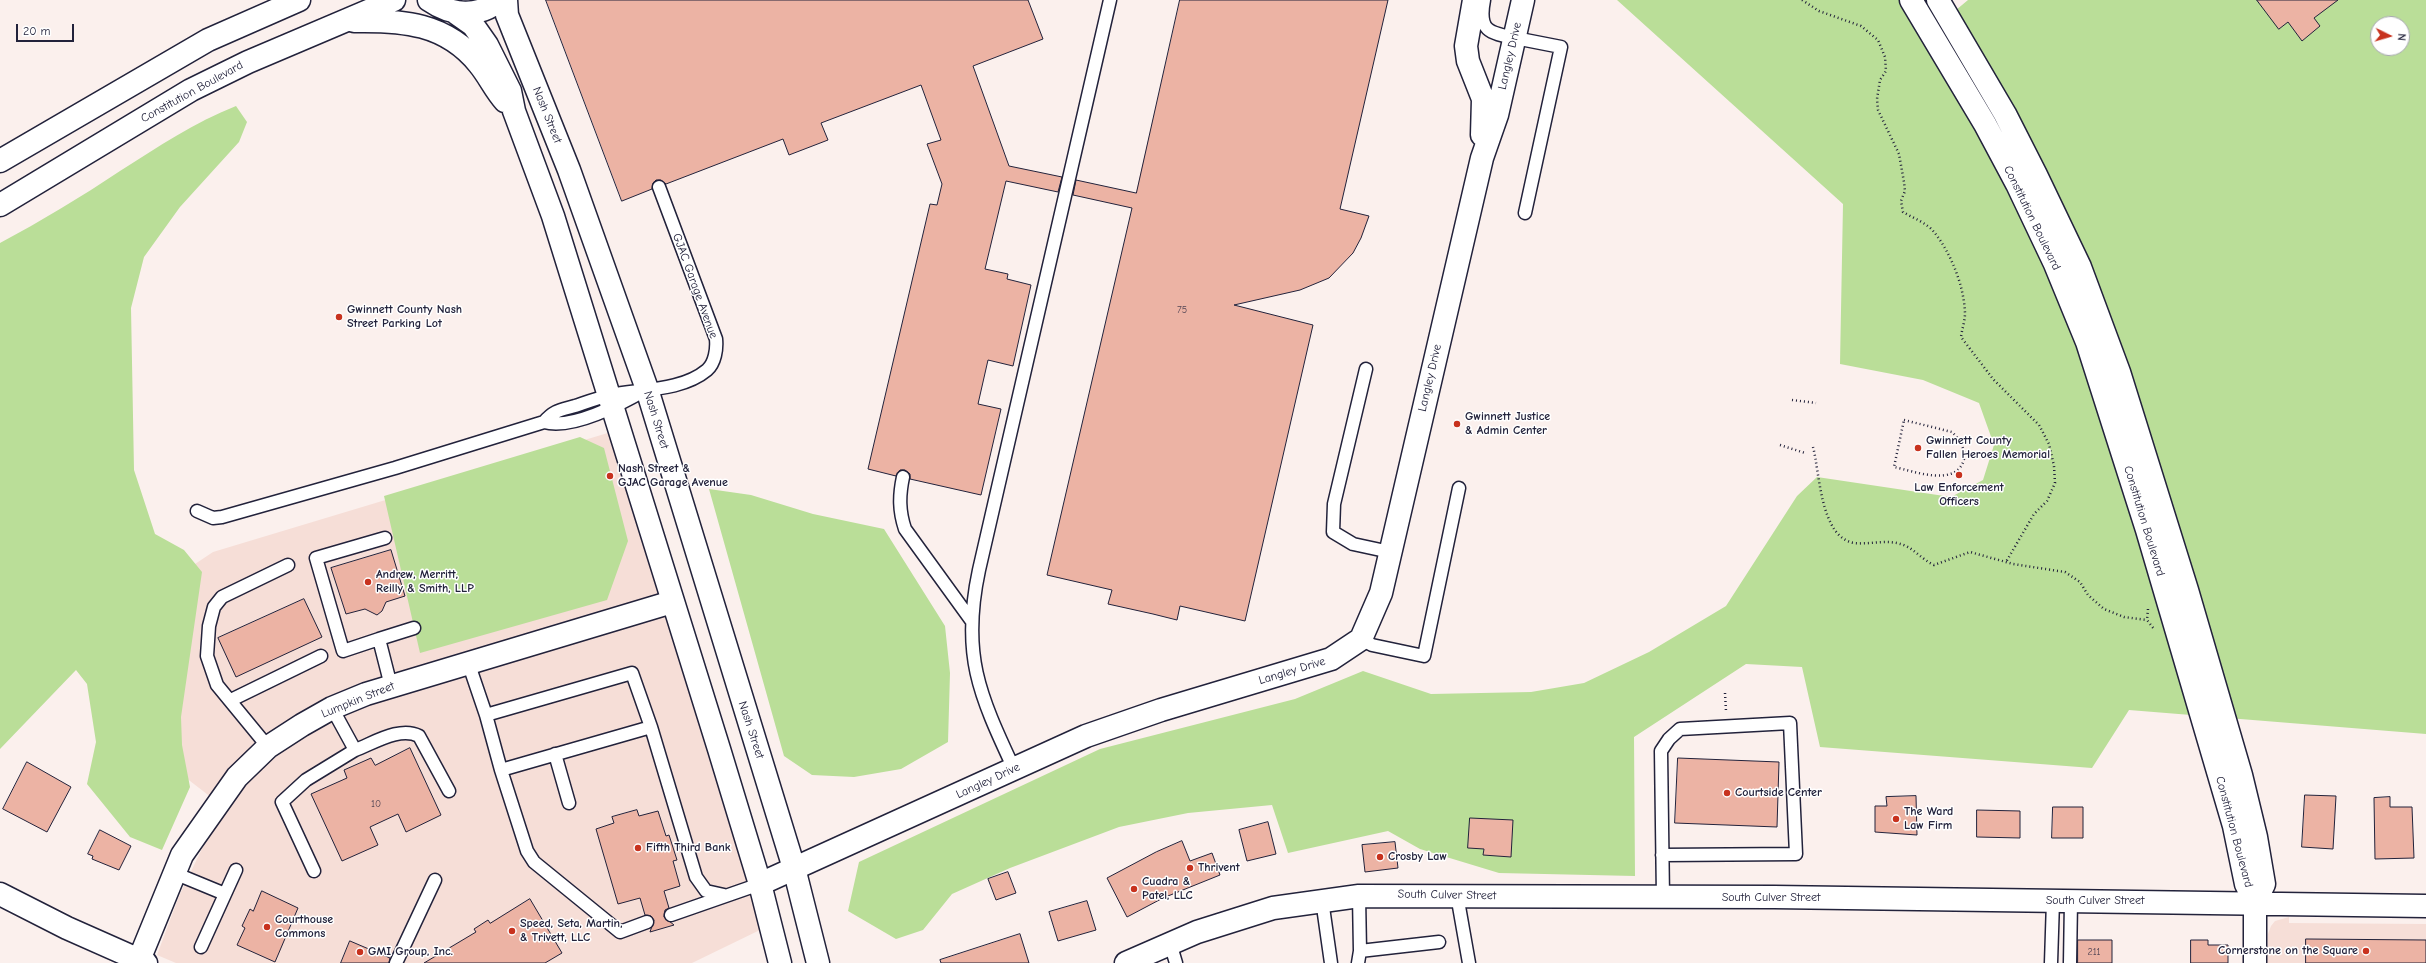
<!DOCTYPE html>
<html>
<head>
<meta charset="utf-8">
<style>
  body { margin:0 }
  #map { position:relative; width:2426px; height:963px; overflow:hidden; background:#fbf0ed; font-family:"Comic Neue",sans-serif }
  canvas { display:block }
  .north { position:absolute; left:2370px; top:16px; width:40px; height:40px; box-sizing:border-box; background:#fff; border:1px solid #a7a7b1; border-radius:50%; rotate:95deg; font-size:11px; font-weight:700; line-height:16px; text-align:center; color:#22223b }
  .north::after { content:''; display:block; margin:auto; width:14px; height:18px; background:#c8321e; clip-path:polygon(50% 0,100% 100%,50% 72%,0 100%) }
  .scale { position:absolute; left:16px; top:24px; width:58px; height:18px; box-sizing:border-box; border:2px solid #22223b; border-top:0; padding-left:5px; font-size:12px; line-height:14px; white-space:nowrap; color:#22223b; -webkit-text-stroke:3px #fff; paint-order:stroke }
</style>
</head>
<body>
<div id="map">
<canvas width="2426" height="963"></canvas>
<div class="north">N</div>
<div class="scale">20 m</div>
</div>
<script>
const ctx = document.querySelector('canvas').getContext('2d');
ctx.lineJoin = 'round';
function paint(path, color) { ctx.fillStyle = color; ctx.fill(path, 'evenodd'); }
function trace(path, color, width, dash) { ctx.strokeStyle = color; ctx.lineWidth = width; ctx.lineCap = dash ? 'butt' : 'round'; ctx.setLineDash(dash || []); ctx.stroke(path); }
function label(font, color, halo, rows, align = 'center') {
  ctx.font = font + ' "Comic Neue",sans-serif'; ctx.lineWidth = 3; ctx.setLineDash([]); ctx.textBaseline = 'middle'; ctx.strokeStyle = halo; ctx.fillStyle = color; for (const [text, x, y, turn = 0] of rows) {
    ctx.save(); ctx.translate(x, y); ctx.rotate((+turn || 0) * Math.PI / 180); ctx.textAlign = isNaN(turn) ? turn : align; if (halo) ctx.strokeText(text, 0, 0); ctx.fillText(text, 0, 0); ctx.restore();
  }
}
paint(new Path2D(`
  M611 432 762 929 692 963H176L157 955 179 896 216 820 225 808 124 730 147 596 213 552Z
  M2289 917V923L2426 924V963H2267L2268 934 2271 926 2275 921Z`), '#f6ded7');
paint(new Path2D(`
  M1617 0H1923L1938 25 1968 0H2426V734L2129 710 2092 768 1820 747 1802 667 1746 664 1634 737 1635 876 1499 873 1420 849 1388 831 1288 853 1272 805 1188 813 1119 827 1010 868 952 894 923 930 896 939 848 911 859 862 1100 749 1295 699 1363 671 1431 694 1531 692 1584 683 1649 652 1726 606 1797 496 1817 477 1951 497 1983 480 1994 445 1979 403 1923 380 1840 364 1843 204ZM2378 24H2402V48H2378Z
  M236 106 247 122 239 142 180 207 144 257 131 308 134 470 155 534 184 550 202 572 181 717 182 745 190 787 162 850 130 837 87 784 96 742 87 684 76 670 0 749V243C41 221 81 197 120 171 158 147 195 122 236 106Z
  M580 437 604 448 628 541 607 600 420 653 384 496Z
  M709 489 751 495 813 514 884 529 945 626 950 673 948 742 901 769 854 777 812 775 784 756Z`), '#bade98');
const building = new Path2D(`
  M546 0H1028L1043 39 973 66 1009 166 1062 177 1058 192 1006 181 985 269 1008 274 1007 279 1031 285 1013 366 988 360 978 404 1001 409 981 495 910 479V474L905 470H900L896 476 868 469 930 204 937 205 942 184 927 144 941 140 921 85 821 123 828 140 789 155 783 139 666 184 661 180H656L653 183 652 189 622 201Z
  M1180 0H1388L1340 209 1369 216 1361 238 1353 253 1329 278 1300 290 1234 305 1313 325 1245 621 1180 606 1177 620 1153 614 1108 604 1112 590 1047 575 1132 208 1073 195 1076 180 1136 193Z
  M2257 0H2338L2314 18 2320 26 2302 41 2288 22 2279 29Z
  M391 550 405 596 386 602 382 611 377 615 365 609 346 614 331 568Z
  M304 599 322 637 236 677 218 638Z
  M410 748 441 815 406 832 398 814 370 827 378 845 342 861 311 794 347 778 344 770 371 758 375 765Z
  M1678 758 1779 762 1777 827 1675 823Z
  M27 762 71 787 47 832 3 809Z
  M2305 795 2336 796 2333 849 2302 847Z
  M1916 796 1917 835 1875 832V806H1887L1886 797Z
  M2390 797V807H2412L2414 858 2375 859 2374 798Z
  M2053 807H2083V838H2052Z
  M637 810 639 816 658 811 666 836 669 835 677 860 673 861 680 886 664 891 669 908 665 910 664 917 674 925 650 932 654 920 651 916 645 915 640 898 618 904 596 829 614 823 612 817Z
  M1977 810 2020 811V838L1977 837Z
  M1470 818 1513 820 1511 857 1483 855 1484 849 1468 848Z
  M1268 822 1276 854 1247 861 1239 830Z
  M100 830 131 846 119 870 92 859 93 856 88 854Z
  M1182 841 1190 861 1212 853 1220 875 1163 898 1127 917 1107 878 1156 852Z
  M1395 842 1398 868 1365 872 1362 845Z
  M1008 872 1016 893 996 900 988 879Z
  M262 891 298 908 275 962 237 945 245 928 242 926 250 909 253 911Z
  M530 899 562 953 545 963H424L476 932 474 929 488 920 490 923Z
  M1087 901 1096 930 1058 941 1049 912Z
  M1020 934 1029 963H941L940 960Z
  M2306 939 2426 940V963H2306Z
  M2078 940H2112V963H2078Z
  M2191 940H2208V945H2228V963H2191Z
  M350 941 390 958 389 963H341Z`);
paint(building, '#ecb3a4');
trace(building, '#22223b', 1);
const lane = new Path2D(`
  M1484 0C1478 31 1489 33 1515 38 1530 41 1545 44 1561 47L1525 213
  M1366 369 1334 504 1333 532 1353 544 1390 552
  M544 422C554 410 561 410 575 406 587 402 598 398 610 395 641 389 682 391 707 370 715 363 717 349 716 339L659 187
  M903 477C899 496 899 511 905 529L971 620
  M197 511 213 518 222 517 395 468 544 422C573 430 621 404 647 389
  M385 538 316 558 343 651 379 639 391 686
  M379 639 414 628
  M1361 639 1372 645 1424 656 1459 488
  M468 662 486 715 501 770
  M231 700 321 656
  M332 708 355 750C374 743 400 726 419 736L449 791
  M486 715 632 673 651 727
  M268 747 217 685 207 656 209 626 214 607 222 597 288 565
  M555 754 569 803
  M1014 769C979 694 961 654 979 570L1110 0
  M1662 855 1796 854 1790 723 1680 729 1669 739 1661 751 1663 898
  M314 871 282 802 306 780 355 750
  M174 873 225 894
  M1457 895 1469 963
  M1322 900 1331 963
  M671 915 760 884
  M647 922 620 932 534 862 527 851 501 770 651 727 696 877 706 891 724 895
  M1170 943 1176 963
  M201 947 236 870
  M1360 951 1439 942
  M396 963 435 880
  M1358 963 1360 951 1359 896
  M2051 963 2053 901
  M2070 963 2071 901`);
const street = new Path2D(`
  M1474 0 1466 46 1468 61 1483 99 1482 135
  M760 884 1086 736 1161 710 1331 659 1361 639 1381 593 1482 158 1497 115 1523 0
  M139 960 182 855 237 777 268 747 302 725 332 708 366 694 672 602`);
const secondary = new Path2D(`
  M429 0C452 16 478 18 500 0
  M506 0 507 15 569 170 647 389 794 868 818 963
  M1911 0 1985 124 2017 184 2055 264 2087 342 2147 530 2234 826 2246 884 2255 902V963
  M1938 0 2005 114 2036 175 2080 267 2119 372 2187 590 2241 775 2256 837 2264 884 2255 902
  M456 13 473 25 487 45 510 91 514 111 553 216 719 749 760 884 780 963
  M354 21C402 20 446 23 479 64 489 76 495 90 505 101
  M0 161 208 40 299 0
  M0 205 191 90 248 62 394 0
  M0 894 67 928 146 963
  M1126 963 1197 932 1273 908 1359 896 1774 897 2426 906`);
trace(lane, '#22223b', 15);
trace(street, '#22223b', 25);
trace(secondary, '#22223b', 25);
trace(new Path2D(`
  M1802 0 1819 11 1861 26 1878 40 1885 57 1886 71 1880 80 1877 99 1878 110 1899 154 1904 182 1905 191 1901 201 1903 212C1913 218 1927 223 1934 232 1951 253 1964 286 1965 313 1965 321 1962 329 1961 337L1993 379 2039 425 2049 444 2054 466 2055 483 2047 501 2034 514 2006 562
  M1792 400 1816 403
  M1904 420 1952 432C1959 439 1966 449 1964 459 1957 488 1913 471 1894 467Z
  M1780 445 1805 453
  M1813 447C1820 473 1820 537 1854 543 1872 545 1889 538 1906 546 1916 551 1923 560 1934 565L1970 552 2013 564 2065 572 2080 582 2088 595 2104 609 2124 617 2147 620
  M2148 609 2147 620 2154 629
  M1725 693 1726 711`), '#22223b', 2.5, [1, 3]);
trace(lane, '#fff', 12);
trace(street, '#fff', 22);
trace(secondary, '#fff', 22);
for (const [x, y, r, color] of [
  [339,317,4,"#c8321e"],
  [1457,424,4,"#c8321e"],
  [1918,448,4,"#c8321e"],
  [1959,475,4,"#c8321e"],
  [610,476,4,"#c8321e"],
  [368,582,4,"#c8321e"],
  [1727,793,4,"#c8321e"],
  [1896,819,4,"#c8321e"],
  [638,848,4,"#c8321e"],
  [1380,857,4,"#c8321e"],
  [1190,868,4,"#c8321e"],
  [1134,889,4,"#c8321e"],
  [267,927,4,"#c8321e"],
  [512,931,4,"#c8321e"],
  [2366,951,4,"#c8321e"],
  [360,952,4,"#c8321e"]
]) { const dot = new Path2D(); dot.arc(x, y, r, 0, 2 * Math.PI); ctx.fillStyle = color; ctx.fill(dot); trace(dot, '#fff', 1.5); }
label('10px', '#544655', null, [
  ["75",1182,310],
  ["10",376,804],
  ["211",2094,952]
]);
label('12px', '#22223b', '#fff', [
  ["Langley Drive",1510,56,-77],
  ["Constitution Boulevard",192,92,-29],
  ["Nash Street",547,115,68],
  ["Constitution Boulevard",2032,218,64],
  ["GJAC Garage Avenue",695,286,70],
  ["Langley Drive",1430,378,-77],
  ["Nash Street",656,420,73],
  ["Constitution Boulevard",2144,521,73],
  ["Langley Drive",1292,671,-17],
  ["Lumpkin Street",358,700,-22],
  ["Nash Street",751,730,72],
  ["Langley Drive",988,781,-25],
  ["Constitution Boulevard",2234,832,75],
  ["South Culver Street",1447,895,1],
  ["South Culver Street",1771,898],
  ["South Culver Street",2095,901]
]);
label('bold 12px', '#22223b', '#fff', [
  ["Gwinnett County Nash",347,310],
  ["Street Parking Lot",347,324],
  ["Gwinnett Justice",1465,417],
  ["& Admin Center",1465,431],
  ["Gwinnett County",1926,441],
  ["Fallen Heroes Memorial",1926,455],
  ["Nash Street &",618,469],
  ["GJAC Garage Avenue",618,483],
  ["Law Enforcement",1959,488,"center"],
  ["Officers",1959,502,"center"],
  ["Andrew, Merritt,",376,575],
  ["Reilly & Smith, LLP",376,589],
  ["Courtside Center",1735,793],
  ["The Ward",1904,812],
  ["Law Firm",1904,826],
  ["Fifth Third Bank",646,848],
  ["Crosby Law",1388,857],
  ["Thrivent",1198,868],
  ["Cuadra &",1142,882],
  ["Patel, LLC",1142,896],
  ["Courthouse",275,920],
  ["Commons",275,934],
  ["Speed, Seta, Martin,",520,924],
  ["& Trivett, LLC",520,938],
  ["Cornerstone on the Square",2358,951,"right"],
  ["GMI Group, Inc.",368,952]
], 'left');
</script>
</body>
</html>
